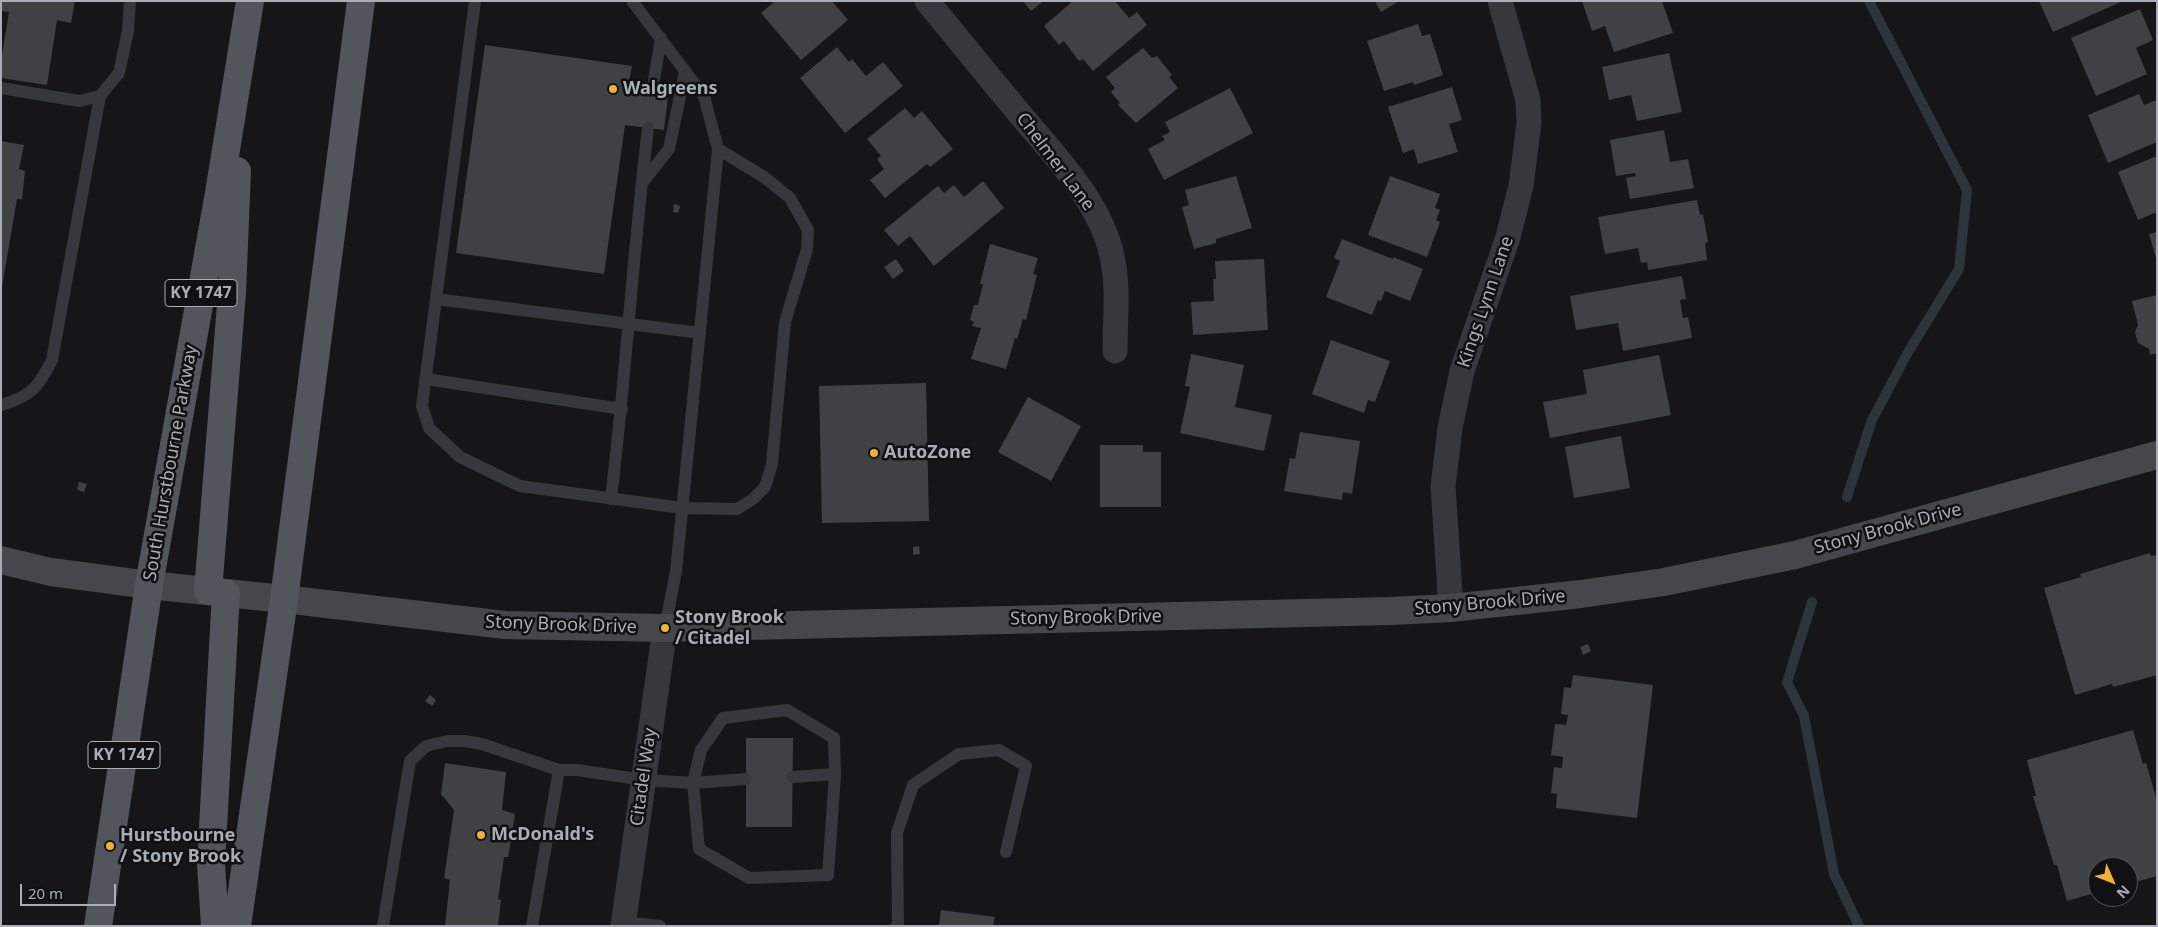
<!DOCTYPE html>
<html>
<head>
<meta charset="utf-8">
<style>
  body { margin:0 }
  #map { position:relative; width:2158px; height:927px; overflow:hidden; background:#161618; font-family:"Noto Sans",sans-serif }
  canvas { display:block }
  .frame { position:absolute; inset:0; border:2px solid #a8adb8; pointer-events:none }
  .north { position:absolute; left:2088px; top:857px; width:50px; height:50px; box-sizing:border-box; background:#111113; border:1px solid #4d4f55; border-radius:50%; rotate:134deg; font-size:14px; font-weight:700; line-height:20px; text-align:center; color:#a8adb8 }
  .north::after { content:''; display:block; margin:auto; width:18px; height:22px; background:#f2b134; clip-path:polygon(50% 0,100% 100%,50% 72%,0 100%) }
  .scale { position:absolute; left:20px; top:884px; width:96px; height:22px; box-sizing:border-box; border:2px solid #a8adb8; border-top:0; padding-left:6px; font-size:15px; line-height:18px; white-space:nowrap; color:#a8adb8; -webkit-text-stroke:4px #111113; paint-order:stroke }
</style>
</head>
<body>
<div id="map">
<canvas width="2158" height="927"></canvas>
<div class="frame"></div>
<div class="north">N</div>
<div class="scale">20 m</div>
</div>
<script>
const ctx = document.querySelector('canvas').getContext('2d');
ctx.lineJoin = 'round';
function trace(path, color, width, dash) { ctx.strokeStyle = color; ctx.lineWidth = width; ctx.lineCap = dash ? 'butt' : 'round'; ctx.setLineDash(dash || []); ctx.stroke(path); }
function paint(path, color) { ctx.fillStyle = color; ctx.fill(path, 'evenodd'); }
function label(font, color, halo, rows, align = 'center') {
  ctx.font = font + ' "Noto Sans",sans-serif'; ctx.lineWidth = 5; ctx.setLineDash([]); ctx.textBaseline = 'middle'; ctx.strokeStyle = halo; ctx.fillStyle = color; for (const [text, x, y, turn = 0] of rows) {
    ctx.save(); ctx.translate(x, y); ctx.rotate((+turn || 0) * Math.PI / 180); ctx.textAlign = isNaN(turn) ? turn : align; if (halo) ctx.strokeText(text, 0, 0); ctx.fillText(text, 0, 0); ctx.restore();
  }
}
trace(new Path2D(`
  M1847 497 1872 420 1907 354 1959 269 1967 190 1869 1
  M1812 602 1787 682 1804 716 1834 874 1859 926`), '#2c353c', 10);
paint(new Path2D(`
  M1 1H75L71 23 57 20 47 85 1 78V61L9 12 1 11Z
  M775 1H832L848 20 801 60 761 13Z
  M1023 1H1044L1031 11Z
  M1073 1H1115L1129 18 1137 12 1147 25 1093 71 1083 59 1079 61 1064 41 1059 45 1044 26Z
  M1375 1H1399L1381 12Z
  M1582 1H1662L1673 33 1614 52 1605 26 1592 31Z
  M2039 1H2123L2053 32Z
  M2140 9 2153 40 2136 48 2147 74 2096 96 2071 38Z
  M1418 24 1422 36 1430 34 1443 75 1414 85 1413 82 1384 91 1367 41Z
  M485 45 632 66 629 82 669 88 664 130 625 125 604 274 456 253Z
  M837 47 849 62 852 59 866 76 883 62 903 86 845 133 800 78Z
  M1143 48 1152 58 1157 56 1172 75 1169 77 1178 88 1136 123 1118 105 1120 103 1111 92 1115 88 1106 77Z
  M1669 53 1682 112 1637 121 1631 95 1609 100 1602 67Z
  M1452 87 1462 120 1449 124 1458 152 1418 164 1414 149 1403 153 1388 107Z
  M1230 88 1253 133 1164 180 1148 149 1165 140 1162 136 1170 132 1165 122Z
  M2139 94 2144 105 2157 100V142L2108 163 2088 115Z
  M905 108 914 118 922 111 953 149 930 167 927 164 885 198 870 180 884 169 877 159 881 156 867 139Z
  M1664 130 1670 162 1688 159 1694 188 1630 199 1626 178 1636 176 1635 173 1616 176 1610 140Z
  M1 141 24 145 19 169 25 171 22 199H17L2 287Z
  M2157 156V212L2138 220 2118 172Z
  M1236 176 1252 228 1216 239V243L1194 249 1182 207 1189 205 1185 190Z
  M1390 176 1440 194 1435 208 1440 210 1436 220 1440 222 1427 257 1368 235Z
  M983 181 1004 208 934 266 910 236 898 246 884 230 938 186 944 193 954 185 964 197Z
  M1697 200 1700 215 1703 214 1708 242 1705 243 1707 260 1648 270 1647 262 1641 263 1638 248 1605 254 1598 217Z
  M674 204 680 206 678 213 673 212Z
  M2157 232V258H2156L2149 234Z
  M1342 239 1393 259V257L1423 269 1410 301 1385 291 1381 301 1378 300 1372 315 1326 297 1340 261 1334 258Z
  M990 244 1038 258 1033 274 1037 275 1026 320 1023 319 1017 339 1015 338 1006 369 971 359 981 328 972 326 974 322 970 320 974 305H978L983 284H980Z
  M896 259 904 271 893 279 884 267Z
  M1264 259 1268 330 1193 335 1191 302 1214 301 1213 279H1216L1215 261Z
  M1682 276 1686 299 1680 300 1683 318 1688 317 1692 338 1623 351 1618 323 1576 330 1570 296Z
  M2157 295V353L2150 355 2149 349 2138 343 2135 332 2138 325 2132 301Z
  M1331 340 1390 361 1375 402 1368 400 1364 413 1312 394Z
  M1191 354 1244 365 1235 407 1272 415 1264 451 1180 433 1190 387 1185 386Z
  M1659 355 1671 415 1550 438 1543 402 1587 394 1583 370Z
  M926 383 929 521 822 523 819 386Z
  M1028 397 1081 426 1051 481 998 452Z
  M1300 432 1360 441 1352 494 1343 492 1342 500 1284 491 1290 458 1295 459Z
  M1621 436 1630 488 1574 498 1565 447Z
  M1100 445H1143V452H1161V507H1100Z
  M79 482 87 484 84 492 77 490Z
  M919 546 920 554 913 555V547Z
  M2150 553 2151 556 2157 555V675L2113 687 2112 684 2075 695 2044 588 2081 577 2080 574Z
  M1588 644 1591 651 1583 655 1580 647Z
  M1573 675 1653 685 1637 818 1556 808 1557 794 1551 793 1554 767 1562 768 1563 757 1551 755 1555 724 1566 725 1568 715 1561 714 1564 687 1571 688Z
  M430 695 436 700 432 706 425 701Z
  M2133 730 2143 764 2146 763 2157 801V876L2128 884V867H2098V892L2067 901 2057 865H2054L2033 796H2036L2027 760Z
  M746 738H793L792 827H746Z
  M445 763 506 772 502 810 515 814 508 857H504L498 899 501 900 498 926H445L450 880 444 878 454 810 441 794Z
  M941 910 995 917 993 926H939Z`), '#404145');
trace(new Path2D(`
  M475 1 422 406 429 428 460 457 520 486 682 508 737 509 753 499 765 487 772 464 785 322 807 249 808 230 790 198 764 177 718 149
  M632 1 704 96 718 149 676 571 665 628
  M653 86 661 38
  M1 88 79 101 100 96 119 73 128 31 130 1
  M642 183 669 149 685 72
  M436 299 700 333
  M426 379 622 409
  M1 405C31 396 38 388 52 360L100 96
  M611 499C626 375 633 251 648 128
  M787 710 834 738 835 774 828 875 749 878 699 849 693 783 701 750 723 718Z
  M793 777 835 774
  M623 922 660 926
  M383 926 410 761 426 746 447 741H464L482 744 559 770H577L644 780 693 783 746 779
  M532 926 559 770
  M896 926 898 924 897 833 913 785 959 754 999 750 1026 766 1006 852`), '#37383d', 12);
trace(new Path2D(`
  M927 1C958 39 988 76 1019 113 1054 155 1100 201 1112 256 1119 287 1115 319 1115 351
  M1451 608 1443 486 1450 428 1462 371 1508 237 1521 186 1529 123 1528 100 1500 1
  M623 926 665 628`), '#37383d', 25);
trace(new Path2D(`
  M1 560 51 572 149 585 284 599 505 625 665 628 1391 611 1451 608 1581 594 1664 582 1795 555 2157 455`), '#45474d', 28);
trace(new Path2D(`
  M208 591 232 292 237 171
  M98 926 149 585 219 193 250 1
  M215 926 211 863 226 593
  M237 926 284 599 361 1`), '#53555c', 28);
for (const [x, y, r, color] of [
  [613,89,5,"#f2b134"],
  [874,453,5,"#f2b134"],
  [665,628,5,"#f2b134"],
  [481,835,5,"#f2b134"],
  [110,846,5,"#f2b134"]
]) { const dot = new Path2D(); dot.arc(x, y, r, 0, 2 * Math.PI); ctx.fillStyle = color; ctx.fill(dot); trace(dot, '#111113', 2); }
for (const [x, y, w] of [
  [201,293,72],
  [124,755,72]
]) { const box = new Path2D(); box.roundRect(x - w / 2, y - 13.5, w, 27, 4); ctx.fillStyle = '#111113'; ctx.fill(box); trace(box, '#a8adb8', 1); }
label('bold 16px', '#a8adb8', null, [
  ["KY 1747",201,293],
  ["KY 1747",124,755]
]);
label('bold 18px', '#a8adb8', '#111113', [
  ["Walgreens",623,89],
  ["AutoZone",884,453],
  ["Stony Brook",675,618],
  ["/ Citadel",675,639],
  ["McDonald's",491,835],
  ["Hurstbourne",120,836],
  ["/ Stony Brook",120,857]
], 'left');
label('18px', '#a8adb8', '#111113', [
  ["Chelmer Lane",1055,162,53],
  ["Kings Lynn Lane",1486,302,-71],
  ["South Hurstbourne Parkway",171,463,-80],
  ["Stony Brook Drive",1888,529,-15],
  ["Stony Brook Drive",1490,603,-5],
  ["Stony Brook Drive",1086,618,-1],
  ["Stony Brook Drive",561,625,2],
  ["Citadel Way",644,777,-82]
]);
</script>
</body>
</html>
